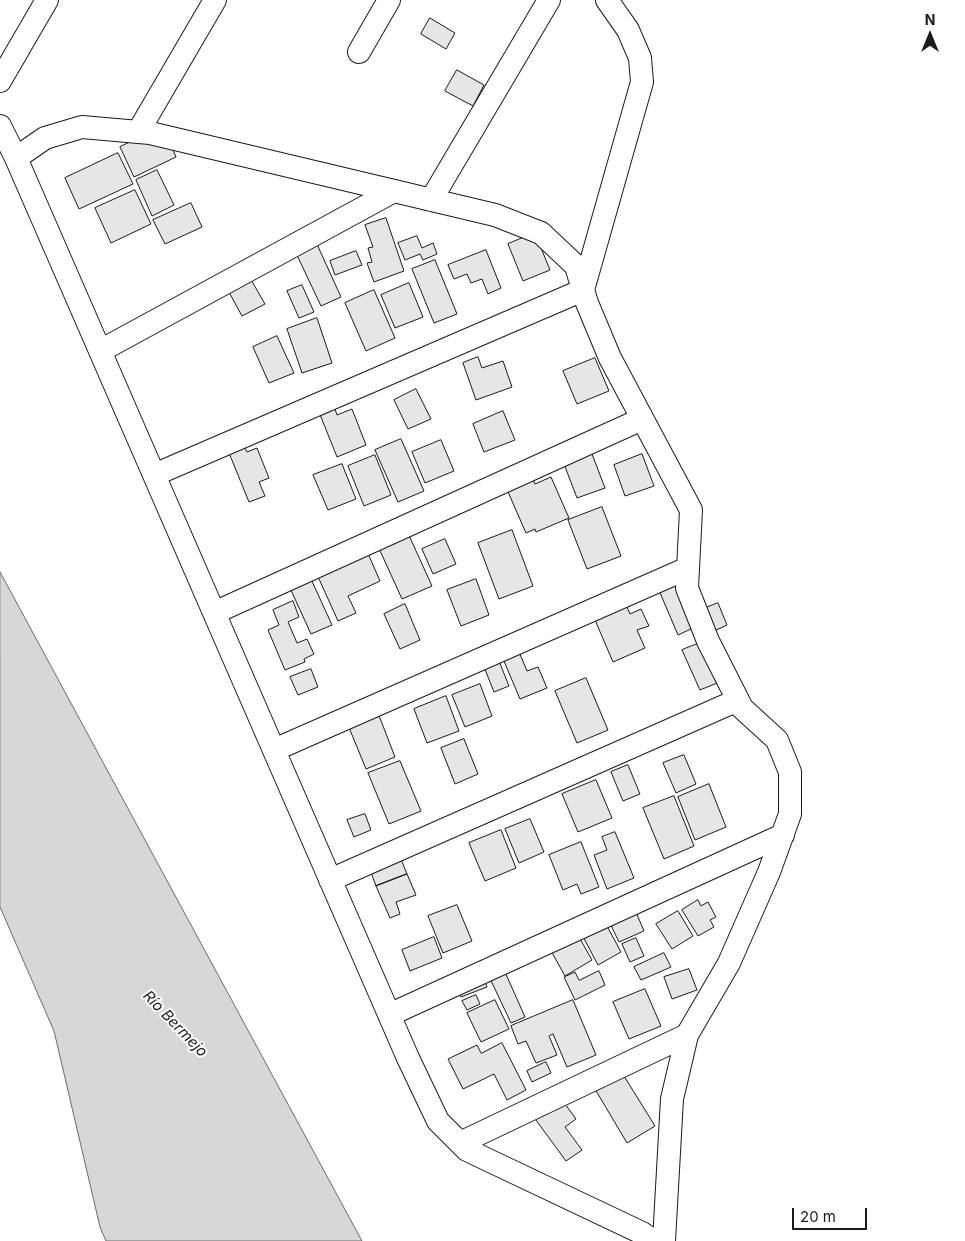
<!DOCTYPE html>
<html>
<head>
<meta charset="utf-8">
<style>
  body { margin:0 }
  #map { position:relative; width:965px; height:1241px; overflow:hidden; background:#fff; font-family:Inter,sans-serif }
  canvas { display:block }
  .north { position:absolute; left:905px; top:10px; width:50px; height:50px; -webkit-text-stroke:4px #fff; paint-order:stroke; rotate:0deg; font-size:14px; font-weight:700; line-height:20px; text-align:center; color:#1a1a1a }
  .north::after { content:''; display:block; margin:auto; width:18px; height:22px; background:#1a1a1a; clip-path:polygon(50% 0,100% 100%,50% 72%,0 100%) }
  .scale { position:absolute; left:792px; top:1208px; width:75px; height:22px; box-sizing:border-box; border:2px solid #1a1a1a; border-top:0; padding-left:6px; font-size:15px; line-height:18px; white-space:nowrap; color:#1a1a1a; -webkit-text-stroke:4px #fff; paint-order:stroke }
</style>
</head>
<body>
<div id="map">
<canvas width="965" height="1241"></canvas>
<div class="north">N</div>
<div class="scale">20 m</div>
</div>
<script>
const ctx = document.querySelector('canvas').getContext('2d');
ctx.lineJoin = 'round';
function paint(path, color) { ctx.fillStyle = color; ctx.fill(path, 'evenodd'); }
function trace(path, color, width, dash) { ctx.strokeStyle = color; ctx.lineWidth = width; ctx.lineCap = dash ? 'butt' : 'round'; ctx.setLineDash(dash || []); ctx.stroke(path); }
function label(font, color, halo, rows, align = 'center') {
  ctx.font = font + ' Inter,sans-serif'; ctx.lineWidth = 4; ctx.setLineDash([]); ctx.textBaseline = 'middle'; ctx.strokeStyle = halo; ctx.fillStyle = color; for (const [text, x, y, turn = 0] of rows) {
    ctx.save(); ctx.translate(x, y); ctx.rotate((+turn || 0) * Math.PI / 180); ctx.textAlign = isNaN(turn) ? turn : align; if (halo) ctx.strokeText(text, 0, 0); ctx.fillText(text, 0, 0); ctx.restore();
  }
}
const water = new Path2D(`
  M0 572 362 1241H106L100 1227 54 1031 0 907Z`);
paint(water, '#d7d7d7');
trace(water, '#6a6a6a', 1);
const building = new Path2D(`
  M430 18 455 33 446 49 421 34Z
  M457 70 484 85 473 106 445 91Z
  M163 127 176 157 134 177 120 147Z
  M118 153 133 184 79 209 65 178Z
  M157 170 174 205 152 216 136 180Z
  M135 190 151 224 111 243 95 208Z
  M191 203 202 227 165 244 153 220Z
  M386 218 404 271 374 282 367 263 372 262 368 248 373 247 365 225Z
  M535 233 550 270 523 281 508 244Z
  M417 236 422 248 433 243 437 254 423 260 420 254 405 260 398 243Z
  M316 242 341 297 321 306 295 251Z
  M486 250 501 288 488 294 482 279 471 283 467 274 454 279 448 265Z
  M356 251 362 265 335 275 330 261Z
  M435 260 457 314 434 323 412 269Z
  M246 271 265 304 242 316 224 283Z
  M409 283 423 317 395 328 381 295Z
  M302 285 314 312 299 318 287 291Z
  M374 290 395 338 366 351 345 303Z
  M317 318 332 363 302 373 287 329Z
  M277 336 294 373 269 383 253 347Z
  M478 357 482 368 503 361 512 387 476 400 463 363Z
  M595 358 609 391 577 404 563 371Z
  M416 389 431 419 408 429 394 400Z
  M334 406 337 415 352 409 366 445 337 457 319 412Z
  M503 411 515 440 484 452 473 424Z
  M401 439 424 491 398 502 375 450Z
  M441 440 454 471 425 483 412 452Z
  M242 441 247 452 257 448 269 478 259 482 265 496 249 502 227 448Z
  M592 454 605 488 577 498 564 464Z
  M642 454 654 486 625 496 614 465Z
  M375 455 391 495 364 506 348 466Z
  M342 464 356 499 328 510 313 475Z
  M531 474 535 484 551 477 569 518 536 532 535 529 526 533 505 485Z
  M602 507 621 556 587 569 568 520Z
  M512 530 533 586 499 599 478 543Z
  M407 531 432 586 402 599 377 544Z
  M445 539 456 564 433 574 422 549Z
  M366 549 380 581 348 596 356 613 338 621 315 570Z
  M685 567 708 621 678 635 655 581Z
  M311 579 332 625 311 634 290 588Z
  M476 579 489 615 461 626 447 590Z
  M621 593 630 614 641 609 649 626 637 630 645 648 613 662 589 606Z
  M293 601 299 617 288 622 297 643 307 639 314 654 304 659 305 662 285 670 268 630 279 625 273 610Z
  M718 603 727 625 712 632 703 609Z
  M405 604 420 640 400 649 384 614Z
  M710 639 727 679 700 690 682 650Z
  M514 640 527 671 538 667 547 688 520 699 498 647Z
  M499 661 509 686 494 692 484 667Z
  M311 669 318 687 298 695 290 677Z
  M586 678 608 730 577 743 555 691Z
  M480 684 492 716 465 727 452 695Z
  M446 696 459 731 427 743 414 709Z
  M378 713 395 757 366 769 348 725Z
  M464 739 478 774 455 784 441 748Z
  M684 755 696 784 676 793 663 763Z
  M400 761 421 811 389 824 368 773Z
  M628 765 640 794 623 801 611 772Z
  M596 780 612 818 578 832 562 794Z
  M709 784 726 827 695 840 678 797Z
  M674 796 694 846 664 859 643 808Z
  M365 814 371 830 354 837 347 820Z
  M530 819 544 852 519 863 505 829Z
  M501 830 516 868 485 881 469 843Z
  M615 832 634 878 607 889 594 855 607 850 602 837Z
  M581 842 599 887 581 894 577 884 563 890 549 855Z
  M398 852 407 874 376 886 368 864Z
  M407 874 416 895 396 902 400 914 390 918 376 886Z
  M698 900 701 906 708 902 716 917 710 920 714 927 698 936 682 910Z
  M457 905 472 941 443 953 428 916Z
  M633 905 644 931 619 942 607 917Z
  M678 911 693 936 672 949 656 924Z
  M602 917 621 952 598 965 579 929Z
  M434 937 442 958 410 971 402 950Z
  M579 937 592 960 565 976 550 949Z
  M636 938 644 956 630 962 622 944Z
  M664 953 671 967 641 980 634 967Z
  M501 963 525 1017 511 1023 486 970Z
  M689 969 697 990 672 999 664 977Z
  M599 971 605 985 575 1000 564 977 575 972 579 980Z
  M482 973 487 987 461 997 455 984Z
  M645 989 661 1026 629 1039 613 1002Z
  M476 995 480 1004 467 1010 462 1001Z
  M495 1000 509 1029 481 1042 467 1013Z
  M573 1000 596 1055 567 1067 553 1034 549 1036 557 1055 536 1063 526 1041 518 1044 511 1026Z
  M502 1043 526 1090 507 1100 494 1074 463 1089 448 1059 477 1045 481 1053Z
  M546 1062 551 1073 532 1082 527 1071Z
  M619 1068 655 1126 627 1143 592 1084Z
  M557 1093 576 1119 565 1127 582 1150 566 1161 530 1112Z`);
paint(building, '#e6e6e6');
trace(building, '#1a1a1a', 1);
const street = new Path2D(`
  M359 52 389 0
  M0 81 47 0
  M0 126 16 158 408 1058 438 1121 467 1150 642 1233 653 1241
  M138 132 215 0
  M16 158 45 138 82 127 150 133 495 215 541 233 576 266 587 303 610 358 691 510 687 588 708 641 742 708 777 740 790 772V814L769 872 729 963 687 1035 672 1099 664 1241
  M431 200 549 0
  M100 351 394 191
  M154 475 583 290 642 82 640 58 628 30 607 0
  M214 613 642 419
  M274 750 688 568
  M330 880 738 700
  M389 1015 783 835
  M460 1143 687 1035`);
trace(street, '#1a1a1a', 24);
trace(street, '#fff', 22);
label('italic 15px', '#1a1a1a', '#fff', [
  ["Río Bermejo",175,1024,46]
]);
</script>
</body>
</html>
